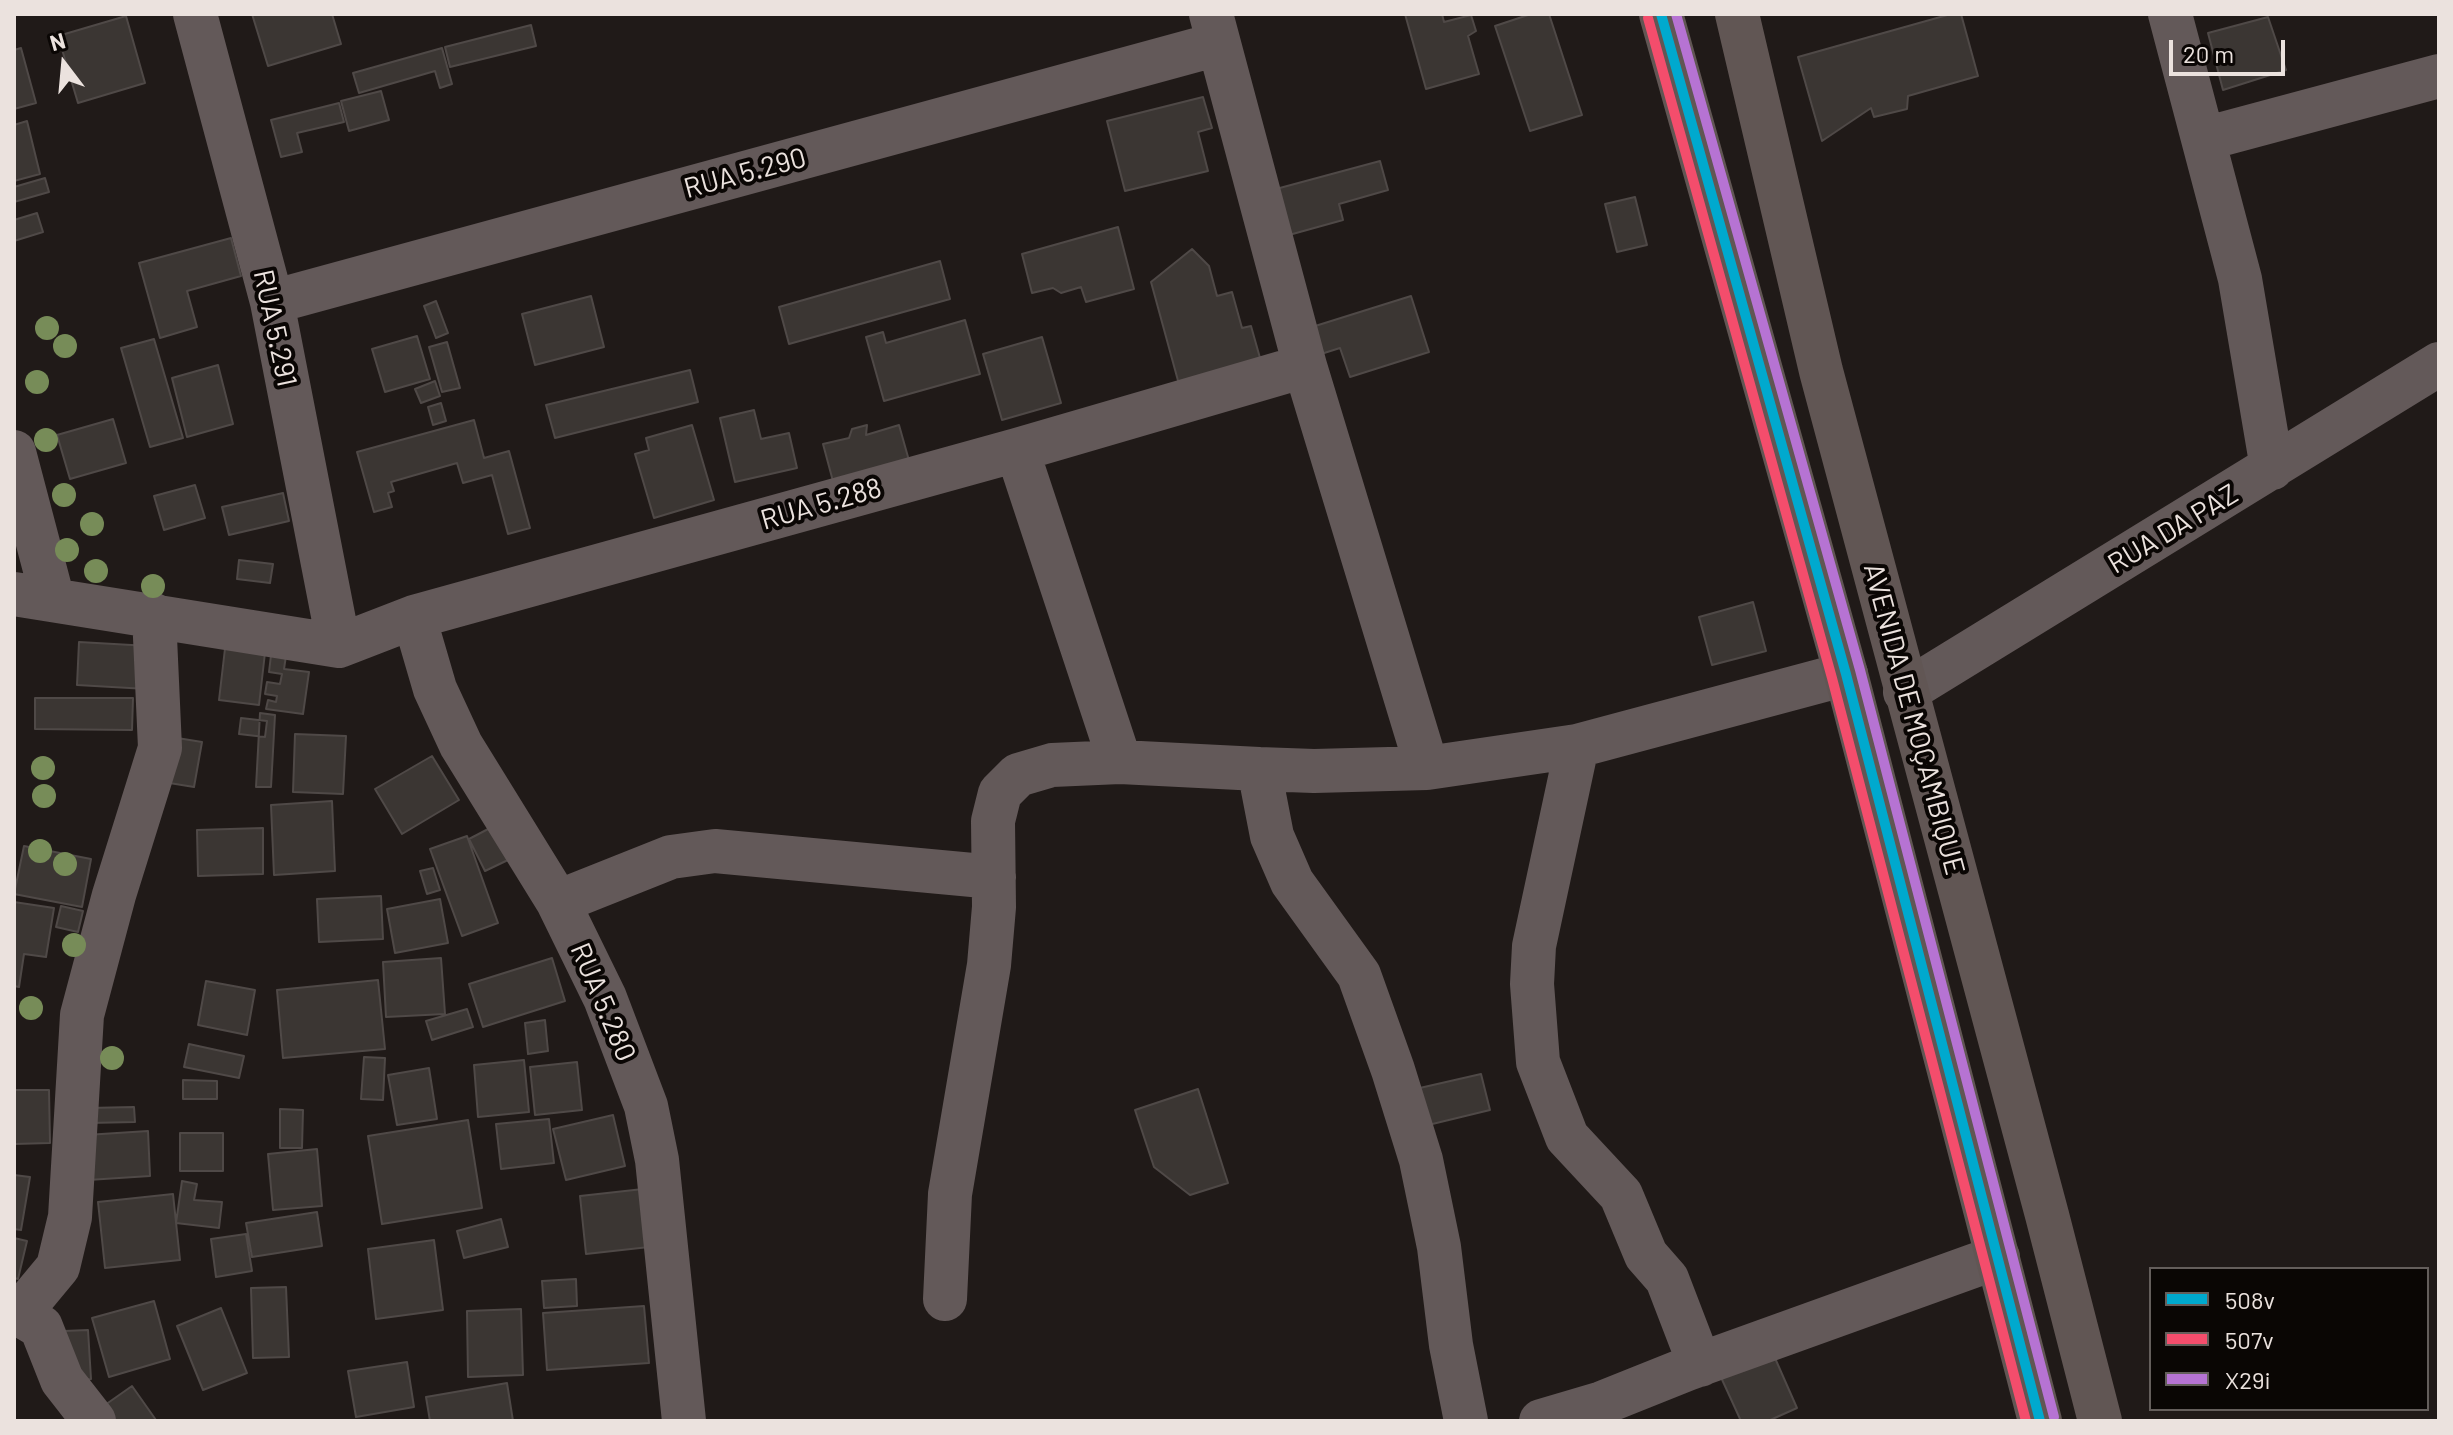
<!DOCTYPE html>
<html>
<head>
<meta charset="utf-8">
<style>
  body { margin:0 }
  #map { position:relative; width:2453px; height:1435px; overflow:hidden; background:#201a18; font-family:Barlow,sans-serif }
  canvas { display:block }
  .frame { position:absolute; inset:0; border:16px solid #ebe2de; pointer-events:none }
  .legend { position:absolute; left:2149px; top:1267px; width:280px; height:144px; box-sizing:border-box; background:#0a0604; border:2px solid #645e5b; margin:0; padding:10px 14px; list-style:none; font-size:24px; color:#ebe2de }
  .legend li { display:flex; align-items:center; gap:16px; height:40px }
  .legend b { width:40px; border:2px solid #645e5b }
  .north { position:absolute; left:24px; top:24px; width:80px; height:80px; -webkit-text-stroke:6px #0a0604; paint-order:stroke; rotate:344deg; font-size:22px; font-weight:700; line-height:32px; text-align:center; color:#ebe2de }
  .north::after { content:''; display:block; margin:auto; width:28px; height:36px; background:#ebe2de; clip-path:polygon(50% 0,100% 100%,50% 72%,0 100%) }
  .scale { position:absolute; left:2169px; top:40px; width:116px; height:36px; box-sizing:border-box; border:4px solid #ebe2de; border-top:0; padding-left:10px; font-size:24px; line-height:28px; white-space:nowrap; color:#ebe2de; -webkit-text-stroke:6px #0a0604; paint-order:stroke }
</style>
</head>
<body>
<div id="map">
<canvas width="2453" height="1435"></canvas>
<div class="frame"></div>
<ul class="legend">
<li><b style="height:10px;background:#00a9ce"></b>508v</li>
<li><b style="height:10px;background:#f44d6c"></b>507v</li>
<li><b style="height:10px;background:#b673d3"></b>X29i</li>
</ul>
<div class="north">N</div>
<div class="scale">20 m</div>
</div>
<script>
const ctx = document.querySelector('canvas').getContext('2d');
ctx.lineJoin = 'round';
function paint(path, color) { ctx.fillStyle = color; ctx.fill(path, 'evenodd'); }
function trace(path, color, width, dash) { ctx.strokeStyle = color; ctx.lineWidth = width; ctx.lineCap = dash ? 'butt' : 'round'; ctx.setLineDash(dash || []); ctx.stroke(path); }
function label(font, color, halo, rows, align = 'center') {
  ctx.font = font + ' Barlow,sans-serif'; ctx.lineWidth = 8; ctx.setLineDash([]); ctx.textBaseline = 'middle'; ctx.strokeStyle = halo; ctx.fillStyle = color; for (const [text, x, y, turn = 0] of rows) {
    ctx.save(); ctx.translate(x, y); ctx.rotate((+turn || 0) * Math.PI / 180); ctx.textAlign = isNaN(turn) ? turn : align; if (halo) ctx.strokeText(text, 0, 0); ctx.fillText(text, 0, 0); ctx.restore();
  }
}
const building = new Path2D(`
  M252 14H332L341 44 268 66Z
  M1405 14H1442L1444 22 1471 15 1476 31 1468 36 1479 74 1426 89Z
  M1531 14H1549L1582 115 1530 131 1495 26Z
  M1951 14H1961L1978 76 1908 96 1907 109 1874 117 1871 108 1822 141 1798 57Z
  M126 16 145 83 78 103 58 36Z
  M2268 17 2286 70 2223 90 2208 33Z
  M531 25 536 46 450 67 445 47Z
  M21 48 36 103 14 109V50Z
  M442 48 452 84 440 88 435 71 359 93 353 73Z
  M381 91 389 120 349 131 341 101Z
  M1203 97 1212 128 1198 132 1208 171 1125 191 1107 121Z
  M339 103 344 122 297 133 302 152 281 157 271 120Z
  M27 121 40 174 14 181V125Z
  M1380 161 1388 190 1339 204 1343 220 1289 235 1276 189Z
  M45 178 49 192 14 202V187Z
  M1635 197 1647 245 1617 252 1605 204Z
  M37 213 43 232 14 241V220Z
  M1118 227 1134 289 1086 302 1081 287 1061 293 1053 288 1032 293 1022 254Z
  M231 238 241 276 187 291 197 327 160 338 139 263Z
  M1192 249 1209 266 1217 296 1232 292 1242 328 1251 326 1262 365 1180 388 1151 282Z
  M940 261 950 299 789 344 779 307Z
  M591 296 604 347 535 365 522 314Z
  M1411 296 1429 352 1350 377 1340 348 1321 354 1312 327Z
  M436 301 448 333 436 338 424 306Z
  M965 320 980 374 884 401 866 337 883 332 886 343Z
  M417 336 430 379 385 392 372 349Z
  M1042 337 1061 403 1002 420 983 354Z
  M154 339 183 438 150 447 121 348Z
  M447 342 460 388 442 392 429 347Z
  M218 365 233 424 187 437 172 378Z
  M690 370 698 402 555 438 546 405Z
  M435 381 440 396 421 403 415 389Z
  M441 403 446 421 433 425 428 407Z
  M754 410 761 439 789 433 797 468 735 482 720 418Z
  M113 419 126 463 70 479 57 435Z
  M474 420 484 458 509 451 530 528 508 534 492 475 463 483 457 463 391 482 394 491 388 493 392 507 374 512 357 452Z
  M692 425 714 500 654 518 635 454 649 450 646 438Z
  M867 425 866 435 899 425 910 464 834 485 823 444 849 438 852 429Z
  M195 485 205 518 164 530 154 496Z
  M283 493 289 521 229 535 222 507Z
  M239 560 273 564 270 583 237 579Z
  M1753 602 1766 651 1712 665 1699 617Z
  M226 640 266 644 259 705 219 700Z
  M79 642 149 646 147 689 77 685Z
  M272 647 287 649 284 669 309 672 303 714 266 709 268 700 276 702 277 696 265 694 267 682 280 684 282 674 269 672Z
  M35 698H133L132 730 35 729Z
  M260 713 275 715 271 787H256Z
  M241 718 267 721 265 737 239 734Z
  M295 734 346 736 343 794 293 792Z
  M165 736 202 742 194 787 157 781Z
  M432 756 459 800 402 834 375 789Z
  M332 801 335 871 274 875 271 805Z
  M492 827 508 860 485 871 469 839Z
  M263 828V874L198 876 197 830Z
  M467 836 498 923 462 936 430 849Z
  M24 846 91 859 82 907 14 894Z
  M433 868 440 890 427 894 420 871Z
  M381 896 383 939 319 942 317 899Z
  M440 899 448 943 395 953 387 909Z
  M14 902 54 908 46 957 24 954 19 987 14 986Z
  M61 906 83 911 78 932 56 927Z
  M441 958 445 1014 386 1017 383 962Z
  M552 958 565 1001 483 1027 469 984Z
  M378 980 385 1049 283 1058 277 990Z
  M206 981 255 990 247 1035 198 1025Z
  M467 1009 473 1027 432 1040 426 1021Z
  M545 1020 548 1051 528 1054 525 1023Z
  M189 1044 244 1056 239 1078 184 1067Z
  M364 1057 385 1058 383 1100 361 1099Z
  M524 1060 529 1112 478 1117 474 1065Z
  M577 1062 582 1110 535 1115 530 1067Z
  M429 1068 437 1119 397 1125 388 1075Z
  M1481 1074 1490 1110 1420 1127 1411 1090Z
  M183 1080 217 1081V1099H183Z
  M1198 1089 1228 1183 1190 1195 1154 1167 1135 1110Z
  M14 1090H49L50 1143 14 1144Z
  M134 1107 135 1122 88 1123V1108Z
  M280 1109 303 1110 302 1148H280Z
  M613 1115 625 1166 566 1180 553 1129Z
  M549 1119 554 1163 501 1169 496 1124Z
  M468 1120 482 1208 382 1224 368 1136Z
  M148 1131 150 1176 88 1180 86 1135Z
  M180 1133H223V1171H180Z
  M317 1149 322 1206 273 1210 268 1154Z
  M14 1175 30 1177 21 1230 14 1229Z
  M182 1181 197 1184 194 1200 222 1202 219 1228 176 1223Z
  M643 1189 649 1247 586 1254 580 1196Z
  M173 1194 180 1260 105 1268 98 1202Z
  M317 1212 322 1246 252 1257 246 1223Z
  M501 1219 508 1247 464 1258 457 1231Z
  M246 1234 252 1271 216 1277 211 1239Z
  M14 1238 27 1241 18 1279 14 1278Z
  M434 1240 443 1310 376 1319 368 1249Z
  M576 1279 577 1306 544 1308 542 1281Z
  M286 1287 289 1357 253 1358 251 1288Z
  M154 1301 170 1359 109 1377 92 1318Z
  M644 1306 649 1363 547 1370 543 1313Z
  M221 1308 247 1373 203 1390 177 1326Z
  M521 1309 523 1375 468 1377 467 1311Z
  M88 1330 91 1379 67 1381 64 1331Z
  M1771 1349 1797 1408 1768 1421H1741L1719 1373Z
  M407 1362 414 1407 356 1417 348 1371Z
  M507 1383 513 1421H430L426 1397Z
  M132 1386 156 1420 101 1421 95 1412Z`);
paint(building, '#3b3633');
trace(building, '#4f4947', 2);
trace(new Path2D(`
  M195 14 272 302 339 646
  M1211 14 1305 366 1427 768
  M2170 14 2240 279 2272 468
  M2204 139 2439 76
  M272 302 1218 44
  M1017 450 1120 762
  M14 452 53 600
  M14 594 339 646
  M414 617 435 689 461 745 558 902 605 998 646 1106 657 1160 684 1421
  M339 646 414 617 1017 450 1305 366
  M1905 692 2439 364
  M1577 746 1534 946 1532 984 1538 1062 1567 1137 1621 1195 1646 1255 1667 1279 1700 1365
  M558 902 671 857 715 851 994 877
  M945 1299 950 1194 989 965 994 907 993 821 1000 793 1018 775 1052 765 1120 762 1259 769
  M94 1421 62 1380 41 1327 19 1314 58 1267 70 1217 82 1015 114 895 160 748 154 615
  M1466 1421 1451 1345 1439 1247 1421 1160 1393 1070 1359 975 1292 882 1272 836 1259 769 1314 771 1427 768 1577 746 1846 674
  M1541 1421 1602 1403 1687 1369 1998 1257`), '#635959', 44);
trace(new Path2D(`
  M1661 14 1846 674 2040 1421
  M1737 14 1821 371 2047 1215 2100 1421`), '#615654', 44);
trace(new Path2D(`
  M1661 14 1846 674 2040 1421`), '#00a9ce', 10);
trace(new Path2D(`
  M1648 18 1832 678 2026 1421`), '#f44d6c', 10);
trace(new Path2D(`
  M1676 14 1860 670 2054 1417`), '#b673d3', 10);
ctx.fillStyle = '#778c58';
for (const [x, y] of [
  [47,328],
  [65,346],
  [37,382],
  [46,440],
  [64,495],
  [92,524],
  [67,550],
  [96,571],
  [153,586],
  [43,768],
  [44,796],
  [40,851],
  [65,864],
  [74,945],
  [31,1008],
  [112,1058]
]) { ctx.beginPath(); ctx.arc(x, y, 12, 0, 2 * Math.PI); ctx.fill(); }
label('28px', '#ebe2de', '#0a0604', [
  ["RUA 5.290",745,173,-15],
  ["RUA 5.291",275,328,78],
  ["RUA 5.288",821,504,-16],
  ["RUA DA PAZ",2173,529,-31],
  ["AVENIDA DE MOÇAMBIQUE",1914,719,75],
  ["RUA 5.280",603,1002,67]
]);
</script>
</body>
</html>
